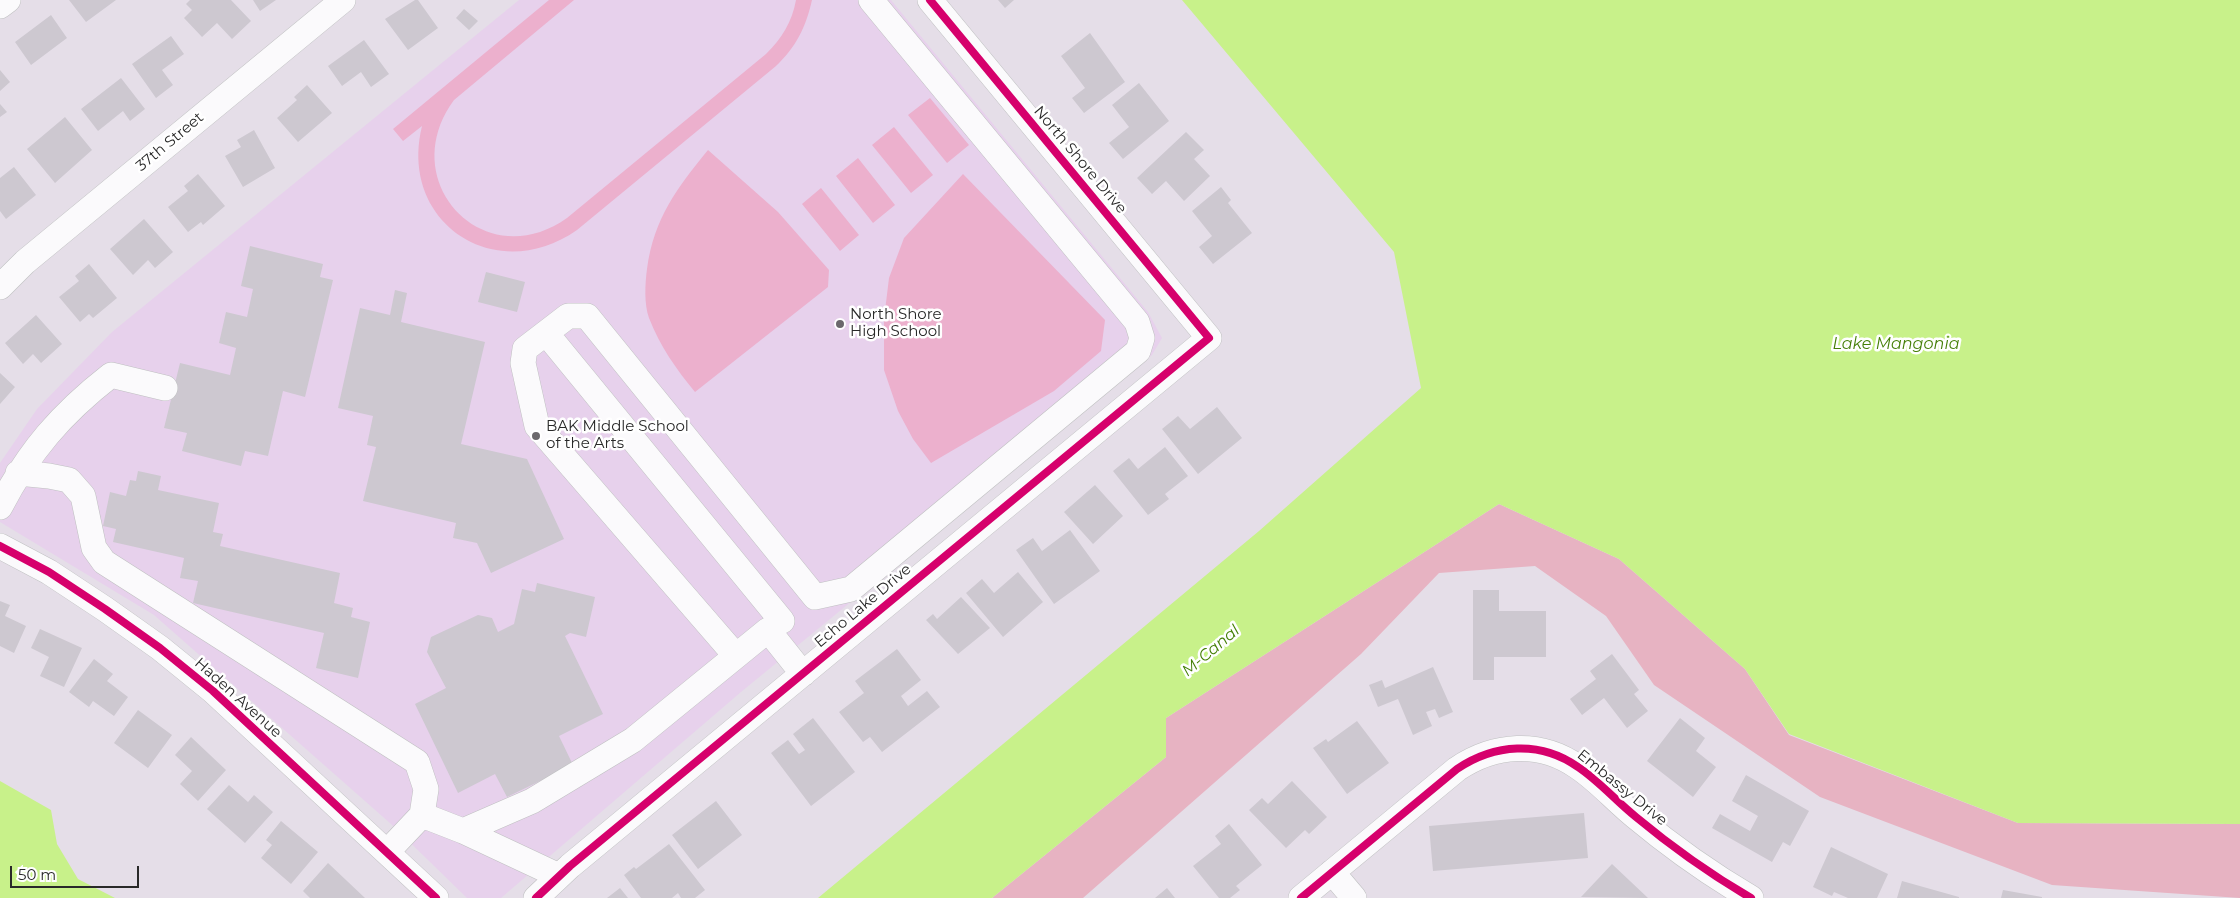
<!DOCTYPE html>
<html>
<head>
<meta charset="utf-8">
<style>
  body { margin:0 }
  #map { position:relative; width:2240px; height:898px; overflow:hidden; background:#e5dee8; font-family:Montserrat,sans-serif }
  canvas { display:block }
  .scale { position:absolute; left:10px; top:866px; width:129px; height:22px; box-sizing:border-box; border:2px solid #292929; border-top:0; padding-left:6px; font-size:15px; line-height:18px; white-space:nowrap; color:#292929; -webkit-text-stroke:4px #fff; paint-order:stroke }
</style>
</head>
<body>
<div id="map">
<canvas width="2240" height="898"></canvas>
<div class="scale">50 m</div>
</div>
<script>
const ctx = document.querySelector('canvas').getContext('2d');
ctx.lineJoin = 'round';
function paint(path, color) { ctx.fillStyle = color; ctx.fill(path, 'evenodd'); }
function trace(path, color, width, dash) { ctx.strokeStyle = color; ctx.lineWidth = width; ctx.lineCap = dash ? 'butt' : 'round'; ctx.setLineDash(dash || []); ctx.stroke(path); }
function label(font, color, halo, rows, align = 'center') {
  ctx.font = font + ' Montserrat,sans-serif'; ctx.lineWidth = 5; ctx.setLineDash([]); ctx.textBaseline = 'middle'; ctx.strokeStyle = halo; ctx.fillStyle = color; for (const [text, x, y, turn = 0] of rows) {
    ctx.save(); ctx.translate(x, y); ctx.rotate((+turn || 0) * Math.PI / 180); ctx.textAlign = isNaN(turn) ? turn : align; if (halo) ctx.strokeText(text, 0, 0); ctx.fillText(text, 0, 0); ctx.restore();
  }
}
paint(new Path2D(`
  M519 0H891L1148 312 1162 338 1152 355 741 692 501 898H467L391 824 154 615 0 522V463L37 409 112 332Z`), '#e7d1ec');
paint(new Path2D(`
  M1499 504 1619 559 1745 669 1789 735 2018 823 2240 824V898L2052 885 1820 797 1654 685 1606 616 1535 566 1439 573 1361 654 1083 898H992L1166 757V718Z`), '#e7b3c2');
paint(new Path2D(`
  M549 0H574L454 100C394 181 484 277 567 218L766 54C782 38 792 22 796 0H812C806 27 796 47 776 66L577 230C496 287 398 223 422 126L403 141 393 129Z
  M930 98 969 145 947 163 908 115Z
  M894 127 933 175 911 193 872 145Z
  M708 150 778 212 829 270 828 287 695 392C676 369 660 346 649 318 644 304 645 284 647 269 654 218 677 188 708 150Z
  M858 158 895 205 873 223 836 176Z
  M963 174 1105 320 1101 351 1054 391 931 463 913 439 898 411 884 370V319L889 278 904 238Z
  M821 188 859 235 840 251 802 204Z`), '#ecb0cd');
paint(new Path2D(`
  M1182 0H2240V824L2018 823 1789 734 1745 669 1619 559 1499 504 1166 718V757L992 898H818L1259 531 1421 388 1394 252Z
  M0 781 51 810 57 844 78 879 115 898H0Z`), '#c8f18a');
paint(new Path2D(`
  M69 0H116L86 22Z
  M190 0H231L251 21 232 39 217 23 202 37 184 18 192 10 186 4Z
  M253 0H276L260 11Z
  M415 0H418L438 28 408 50 385 19Z
  M998 0H1014L1005 8Z
  M464 9 478 21 469 30 456 18Z
  M51 15 67 38 31 65 15 42Z
  M1090 33 1125 82 1084 113 1072 98 1085 88 1061 56Z
  M171 36 184 54 162 70 173 85 156 98 132 64Z
  M364 40 389 74 371 87 361 72 342 86 328 66Z
  M0 70 10 82 0 91Z
  M121 78 145 109 130 121 123 111 98 131 81 109Z
  M1139 83 1169 121 1123 159 1109 143 1129 127 1112 105Z
  M307 85 332 113 298 142 277 118 297 100 294 97Z
  M0 104 7 112 0 117Z
  M65 117 92 150 55 183 27 149Z
  M254 130 275 168 243 187 225 156 241 147 237 140Z
  M1186 132 1204 150 1194 159 1210 176 1184 201 1166 181 1152 194 1137 178Z
  M14 167 36 195 6 219 0 211V178Z
  M198 174 225 206 203 225 201 222 188 232 168 207 188 191 184 186Z
  M1221 187 1231 200 1228 203 1252 233 1213 264 1199 247 1212 236 1192 211Z
  M144 219 173 252 155 268 148 260 133 275 110 249Z
  M250 246 323 264 320 277 333 280 305 397 283 391 268 456 245 451 241 466 182 451 187 433 164 428 180 363 230 375 236 348 219 343 226 312 247 317 253 289 241 286Z
  M89 264 117 298 93 318 89 314 80 322 59 297 79 281 75 276Z
  M486 272 525 282 517 312 478 302Z
  M395 290 407 293 401 322 485 342 461 444 527 459 564 539 491 573 477 543 453 538 456 523 363 501 376 447 367 445 373 416 338 408 360 308 390 315Z
  M36 315 62 344 41 363 33 354 23 364 5 343Z
  M0 373 15 387 0 404Z
  M1217 407 1242 438 1198 474 1162 429 1178 416 1190 429Z
  M1165 447 1188 476 1165 494 1169 499 1148 515 1113 471 1129 458 1138 469Z
  M138 471 161 476 158 490 219 503 213 532 223 534 220 546 340 573 334 603 353 608 351 617 370 622 358 678 316 668 324 633 193 603 198 581 180 578 184 558 113 542 116 529 103 526 110 492 126 496 130 480 136 481Z
  M1095 485 1123 516 1093 544 1064 512Z
  M1070 530 1100 571 1054 604 1016 550 1033 538 1042 551Z
  M1018 572 1043 602 1003 637 966 593 982 579 994 593Z
  M537 583 595 597 586 637 570 633 565 636 603 714 559 736 573 765 507 797 495 774 458 793 415 704 446 688 427 652 431 637 478 615 492 618 498 632 514 624 522 589 535 592Z
  M1473 590H1499V611H1546V657H1494V680H1473Z
  M961 597 990 628 958 654 926 620 933 614 937 619Z
  M0 601 10 605 5 616 26 626 14 653 0 646Z
  M40 629 82 648 64 687 40 676 49 657 31 648Z
  M897 649 921 680 901 696 908 706 927 691 940 707 882 752 870 737 863 742 839 712 864 693 855 681Z
  M1612 654 1639 690 1634 694 1648 711 1627 728 1604 698 1582 715 1570 699 1596 679 1590 671Z
  M94 659 113 674 107 681 128 697 114 716 93 701 89 707 69 692Z
  M1433 667 1453 712 1439 718 1435 709 1426 712 1432 726 1413 735 1398 699 1378 707 1369 685 1382 680 1385 688Z
  M138 710 172 735 148 768 114 743Z
  M813 718 855 772 811 806 771 753 788 740 799 754 805 750 793 734Z
  M1680 718 1705 738 1696 751 1716 767 1693 797 1647 761Z
  M1357 721 1389 763 1347 794 1313 748 1326 739 1328 742Z
  M191 737 226 770 198 801 180 784 192 771 175 755Z
  M1746 775 1809 811 1790 846 1783 842 1772 862 1712 828 1720 814 1750 831 1758 816 1732 801Z
  M1292 781 1327 817 1309 834 1305 830 1286 848 1249 810 1262 798 1268 804Z
  M229 785 248 802 254 795 273 812 245 843 207 809Z
  M716 801 742 835 698 869 672 835Z
  M1584 813 1588 858 1433 871 1429 826Z
  M281 821 318 852 291 884 261 858 272 845 266 840Z
  M1229 824 1262 865 1236 886 1240 890 1230 898H1219L1193 866 1221 844 1215 836Z
  M669 844 705 890 695 898H681L678 893 672 898H641L624 875 634 867 636 869Z
  M1831 847 1888 874 1877 898H1848L1834 892 1832 896 1813 887Z
  M328 863 365 898H310L303 891Z
  M1612 864 1648 898 1581 897Z
  M1902 881 1959 897V898H1897Z
  M620 888 628 898H607Z
  M1167 888 1175 898H1155Z
  M2003 890 2042 897V898H2001Z`), '#cdc8d0');
const minor = new Path2D(`
  M0 6 8 0
  M0 287 25 262 343 0
  M546 333 782 621
  M18 473 49 476 69 480 83 496 94 548 104 562 417 762 426 789 422 815
  M0 507C29 451 61 414 111 375L165 388
  M0 546 49 572 105 609 160 648 213 691 436 898
  M736 656 537 426 523 363 525 349 568 316H587L815 597 851 589 1138 351 1142 338 1137 322 871 0
  M463 831 559 876
  M387 852 422 815 463 831 532 801 633 740 768 630 803 674
  M1332 872 1354 898
  M536 898 570 866 1209 338 930 0
  M1301 898 1457 769C1494 744 1540 740 1578 767 1599 781 1616 801 1636 817 1672 847 1710 874 1751 898`);
trace(minor, '#bfc0c1', 26);
trace(minor, '#fbfafc', 25);
trace(new Path2D(`
  M0 546 49 572 105 609 160 648 213 691 436 898
  M536 898 570 866 1209 338 930 0
  M1301 898 1457 769C1494 744 1540 740 1578 767 1599 781 1616 801 1636 817 1672 847 1710 874 1751 898`), '#d6006c', 8);
for (const [x, y, r, color] of [
  [840,324,5,"#6b686c"],
  [536,436,5,"#6b686c"]
]) { const dot = new Path2D(); dot.arc(x, y, r, 0, 2 * Math.PI); ctx.fillStyle = color; ctx.fill(dot); trace(dot, '#fff', 2); }
label('15px', '#292929', '#fff', [
  ["37th Street",170,142,-40],
  ["North Shore Drive",1080,160,50],
  ["Echo Lake Drive",863,606,-40],
  ["Haden Avenue",238,698,42],
  ["Embassy Drive",1622,788,39]
]);
label('15px', '#292929', '#fff', [
  ["North Shore",850,315],
  ["High School",850,332],
  ["BAK Middle School",546,427],
  ["of the Arts",546,444]
], 'left');
label('italic 16px', '#447f06', '#fff', [
  ["Lake Mangonia",1896,344],
  ["M-Canal",1211,651,-40]
]);
</script>
</body>
</html>
